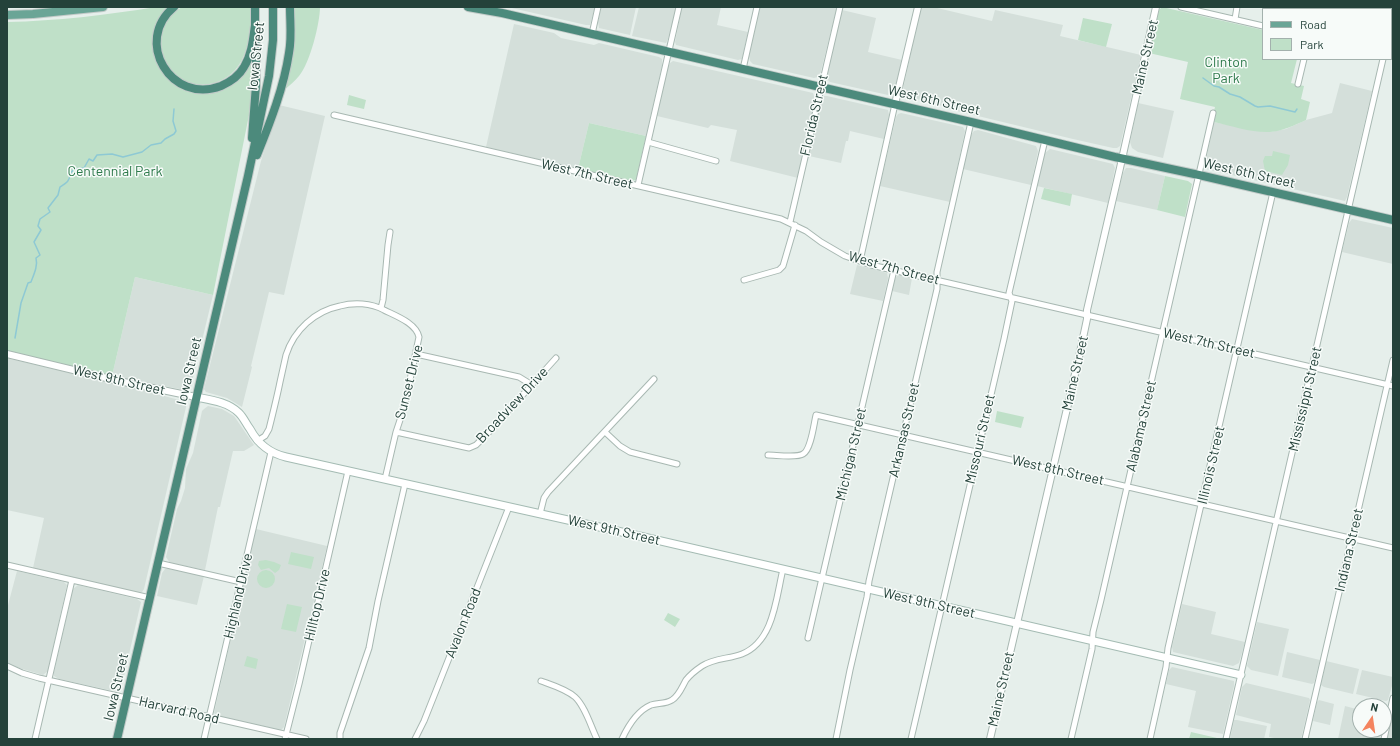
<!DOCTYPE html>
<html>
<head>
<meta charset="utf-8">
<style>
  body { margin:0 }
  #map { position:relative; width:1400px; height:746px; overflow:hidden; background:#e6efeb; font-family:Barlow,sans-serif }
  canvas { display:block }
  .frame { position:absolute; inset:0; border:8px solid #24423a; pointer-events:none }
  .legend { position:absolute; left:1262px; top:8px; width:130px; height:52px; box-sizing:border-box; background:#f7fbf9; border:1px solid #a3b1ad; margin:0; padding:5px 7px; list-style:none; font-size:12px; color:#24423a }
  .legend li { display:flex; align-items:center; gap:8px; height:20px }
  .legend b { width:20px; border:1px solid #a3b1ad }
  .north { position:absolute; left:1352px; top:698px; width:40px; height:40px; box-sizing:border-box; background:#f7fbf9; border:1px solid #a3b1ad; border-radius:50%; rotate:13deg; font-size:11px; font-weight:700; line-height:16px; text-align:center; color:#24423a }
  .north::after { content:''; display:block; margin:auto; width:14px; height:18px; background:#f4845f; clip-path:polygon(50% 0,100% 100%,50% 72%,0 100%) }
</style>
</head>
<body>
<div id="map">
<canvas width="1400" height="746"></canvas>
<div class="frame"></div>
<ul class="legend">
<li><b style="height:5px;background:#6aa596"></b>Road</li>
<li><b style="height:11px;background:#bfe0c8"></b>Park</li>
</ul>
<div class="north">N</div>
</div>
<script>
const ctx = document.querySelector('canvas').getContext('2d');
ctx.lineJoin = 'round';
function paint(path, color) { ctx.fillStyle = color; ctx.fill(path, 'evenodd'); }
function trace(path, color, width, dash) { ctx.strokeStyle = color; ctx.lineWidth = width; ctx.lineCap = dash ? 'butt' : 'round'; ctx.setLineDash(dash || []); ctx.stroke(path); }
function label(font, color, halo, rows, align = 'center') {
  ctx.font = font + ' Barlow,sans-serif'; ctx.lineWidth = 3; ctx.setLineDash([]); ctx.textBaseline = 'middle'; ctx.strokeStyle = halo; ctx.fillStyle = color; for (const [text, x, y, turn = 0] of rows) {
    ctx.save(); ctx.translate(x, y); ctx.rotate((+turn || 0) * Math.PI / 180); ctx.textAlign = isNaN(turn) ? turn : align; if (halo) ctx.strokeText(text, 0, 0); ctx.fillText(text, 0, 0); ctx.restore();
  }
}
paint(new Path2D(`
  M512 7H595L590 25H586L512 8Z
  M601 7H636L630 35 599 28 598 22Z
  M639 7H677L668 39 666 43 632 36Z
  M682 7H721L717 25 748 32 742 59 738 60 676 45 675 42Z
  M760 7H837L820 75 818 77 814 78 753 64 750 61 749 56Z
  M921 7H933L992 21 995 10 1063 25 1060 36 1141 55 1120 146 1117 148H1113L1073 139 949 109 946 107 906 96 904 94 903 89Z
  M842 10 876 18 868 52 902 60 894 92 893 94 888 95 830 82 827 79V76Z
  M514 24 554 33 561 38 594 45 599 43 659 57 662 59V66L646 136 589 123 578 169 486 147Z
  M673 61 813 93 815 99 812 117 804 144 798 178 730 161 737 130 711 125 708 128 657 116 668 67 670 63Z
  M1340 83 1372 91 1347 197 1345 201 1206 169 1205 165 1214 122 1260 131 1271 132 1286 129 1306 120 1332 113Z
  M824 96H827L888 110 889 115 884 139 850 131 848 141H846L841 163 809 156 821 100Z
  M1138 103 1174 111 1163 158 1138 152 1132 148 1130 142Z
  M279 105 325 116 284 295 269 292 251 366 252 367 242 407 227 398 206 392 204 389 261 161Z
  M901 113 963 127 965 131 950 202 880 186 896 117 898 114Z
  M978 130 1036 146 1038 151 1031 185 963 169 971 135 974 131Z
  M1050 149 1113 164 1115 168 1108 203 1037 186 1045 153Z
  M1126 168H1131L1165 176 1157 210 1116 201 1123 173Z
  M1352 219 1393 228V264L1342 252 1349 223Z
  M857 265 887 273 888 278 883 301 850 294Z
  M901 275 912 278 909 295 892 291 895 279 897 276Z
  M135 277 213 295 191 386 189 389 185 390 112 376Z
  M7 358 142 390 183 401 186 403V407L144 589 142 592 138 593 33 568 44 518 7 510Z
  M208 406 222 409 234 416 254 445 244 451H233L220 507H218L205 570 170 563 166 557 177 509 181 501 185 488 186 469 193 453 202 411 204 409Z
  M256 529 327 546 284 727 281 730 218 716 214 713Z
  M165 569H170L204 576 197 605 157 596 162 573Z
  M17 571 64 582 67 585 48 671 43 675 19 668 7 662V609Z
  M78 585 137 599 141 602 121 689 118 692 59 679 54 676V672L73 589Z
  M1182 604 1216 612 1211 634 1245 642 1239 663 1233 666 1173 652 1172 647Z
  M1257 622 1289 629 1278 676 1251 670 1247 666Z
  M1287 652 1320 660 1314 683 1312 684 1282 677Z
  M1326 661 1359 669 1353 694 1324 687 1321 685Z
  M1172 667 1234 681V686L1223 734 1188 727 1196 691 1166 684 1169 670Z
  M1362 670 1393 677V682L1388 700 1386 701 1356 694Z
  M1246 683 1309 698 1310 700 1301 739H1279L1269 737 1271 724 1236 715 1242 687Z
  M1319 700 1334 704 1330 725 1313 721 1317 702Z
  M1345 706 1360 710V730H1382L1380 739H1338Z
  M1393 718V739H1387L1392 719Z
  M1234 720H1237L1267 726 1264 739H1230Z`), '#d4dfda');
paint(new Path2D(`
  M156 7H170C159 16 149 34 154 49 158 59 165 70 171 79L218 90 253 56 252 95 250 110 213 295 135 277 112 376 7 351V22C57 21 106 15 156 7Z
  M182 7H251C251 36 248 71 217 82 168 98 138 34 182 7Z
  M293 7H320C320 23 310 63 299 76 295 81 289 86 283 91Z
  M1162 7 1263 30V59H1297L1291 83 1304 86 1301 99 1310 102 1306 120C1295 125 1283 131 1270 132 1252 133 1232 126 1214 122L1216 112 1214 111 1215 107 1180 99 1188 62 1149 53 1159 10Z
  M1083 18 1112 24 1106 47 1078 40Z
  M349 95 366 100 364 109 347 105Z
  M589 123 646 136 636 180 631 181 578 169Z
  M1273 151 1290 155 1288 165 1282 175 1265 171 1263 161 1265 156H1272Z
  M1165 176 1188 181 1192 184 1185 217 1157 210Z
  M1044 188 1072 194 1070 206 1041 199Z
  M997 411 1024 417 1021 428 995 422Z
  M291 552 314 557 311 569 288 564Z
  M266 560 274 562 281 565 279 570 275 573 269 568 261 570 258 565 259 561Z
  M257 579a9 9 0 1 1 18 0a9 9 0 1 1-18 0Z
  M287 604 302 607 296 632 281 629Z
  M668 613 680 619 675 627 664 620Z
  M247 656 258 659 256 669 244 666Z
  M1191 732 1217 738V739H1189Z`), '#bfe0c8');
trace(new Path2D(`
  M1203 78 1214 86 1219 87 1230 94 1240 97 1255 106 1258 107 1270 106 1295 112 1297 109
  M15 338 21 303 28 283 31 282C34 274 38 266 36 258L40 255 34 242 41 230 38 226 40 219 50 212 48 208 58 195 60 187C66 183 70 181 70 174L74 169 84 168 89 159 93 161 97 155 112 154 123 157 142 152 151 145 161 143 165 139 174 134 176 131 173 121 174 109`), '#8ec9d4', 1.5);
const minor = new Path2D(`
  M1181 7 1263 26
  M1316 9V7
  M1235 19 1237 7
  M1391 23 1393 15
  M592 34 598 7
  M1391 55 1393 56
  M743 69 757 7
  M1298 84 1304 59
  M334 115 781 219 806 231 821 242 845 256 871 265 1393 386
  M648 142 716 161
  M638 185 679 7
  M790 222 840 7
  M860 261 895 104
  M744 280 779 270 783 266 795 225
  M381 308 383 300 388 245 390 232
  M416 354 519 377 532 385
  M396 432 469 448 476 445 490 431 556 358
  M605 432 620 446 630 452 677 464
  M257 441 265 436 269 429C273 413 277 397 280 382 282 373 284 364 286 355 294 330 315 311 340 306 354 302 371 303 384 310 396 316 416 323 419 337L404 408 396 432 385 479
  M768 455C776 455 797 458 803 454 811 450 814 423 816 415L1393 548
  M540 514 544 498 548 492 654 379
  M158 563 241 582
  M7 565 150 598
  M808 638 894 270
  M7 666 22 673 39 678 306 739
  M541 681C552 685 566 689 575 697 585 706 591 727 597 739
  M35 739 72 580
  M204 739 271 452
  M285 739 299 684 348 471
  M340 739V733L369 648 378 601 405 484
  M415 739 424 721 509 507
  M622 739C628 726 637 711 651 705 658 703 666 704 672 700 679 696 682 687 686 680 690 675 696 670 702 666 714 658 729 659 742 654 774 641 776 598 783 569
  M836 739 850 670 867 597 869 581 937 289V272L971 122
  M911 739 1004 339 1012 301 1009 293 1045 140
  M1071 739 1092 649 1093 632 1101 600 1213 113
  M1150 739 1166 667 1168 648 1273 192
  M1226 739 1383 59
  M1305 739 1393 360
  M1384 739 1393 698`);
const tertiary = new Path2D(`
  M895 104 918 7
  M7 354 119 381 196 397
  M990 739 1079 357 1087 319V310L1120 168 1156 7`);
const secondary = new Path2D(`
  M196 397C211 400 228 402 239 413 244 418 246 424 250 429 258 444 269 453 286 457L635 535 1241 675
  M1390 710H1393`);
const primary = new Path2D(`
  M7 15 33 14 103 7`);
const trunk = new Path2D(`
  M174 7C133 41 171 105 221 86 230 82 239 76 244 67 252 54 253 39 255 25
  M255 7V30
  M468 7 502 13 971 122 1115 157 1199 175 1393 220
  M252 138 256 85V44
  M257 155C270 123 284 87 289 53 292 38 290 22 290 7
  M117 739 248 176 269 76 273 40V7`);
trace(minor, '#a8b8b2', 7);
trace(tertiary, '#a8b8b2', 8);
trace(secondary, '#a4bbb3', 9);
trace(primary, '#c2cac8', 10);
trace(trunk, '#c2cac8', 10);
trace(minor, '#fff', 5);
trace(tertiary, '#fff', 6);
trace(secondary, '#fff', 7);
trace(primary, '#6aa596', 8);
trace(trunk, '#4c8a7c', 8);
label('14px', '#24423a', '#f7fbf9', [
  ["Iowa Street",256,56,-84],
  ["Maine Street",1145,57,-77],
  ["West 6th Street",934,100,13],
  ["Florida Street",814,115,-77],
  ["West 6th Street",1249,173,13],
  ["West 7th Street",587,174,13],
  ["West 7th Street",894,268,15],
  ["West 7th Street",1209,343,13],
  ["Iowa Street",189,371,-77],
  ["Maine Street",1075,373,-77],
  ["West 9th Street",119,380,13],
  ["Sunset Drive",409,382,-76],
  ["Mississippi Street",1305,399,-77],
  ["Broadview Drive",512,405,-47],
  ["Alabama Street",1141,426,-77],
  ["Arkansas Street",904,430,-77],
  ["Missouri Street",980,439,-77],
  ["Michigan Street",851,454,-77],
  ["Illinois Street",1211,465,-77],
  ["West 8th Street",1058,470,13],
  ["West 9th Street",614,530,13],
  ["Indiana Street",1349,550,-77],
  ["Highland Drive",238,596,-77],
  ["West 9th Street",929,603,13],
  ["Hilltop Drive",317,605,-77],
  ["Avalon Road",463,623,-68],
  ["Iowa Street",116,687,-77],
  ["Maine Street",1001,689,-77],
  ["Harvard Road",179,710,13]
]);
label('14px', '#2d7a4b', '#f7fbf9', [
  ["Clinton",1226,62],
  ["Park",1226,78],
  ["Centennial Park",115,171]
]);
</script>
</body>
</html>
